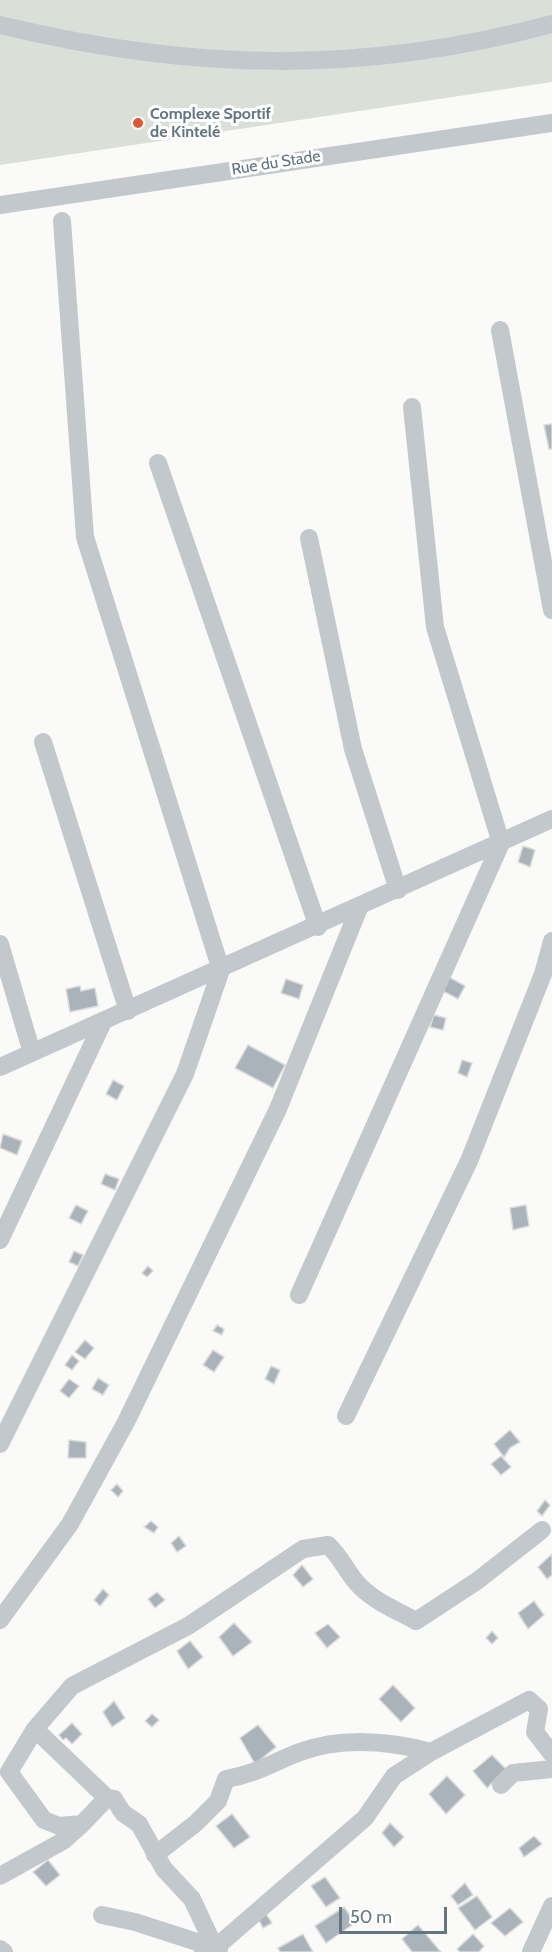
<!DOCTYPE html>
<html>
<head>
<meta charset="utf-8">
<style>
  body { margin:0 }
  #map { position:relative; width:552px; height:1952px; overflow:hidden; background:#fafaf8; font-family:Cabin,sans-serif }
  canvas { display:block }
  .scale { position:absolute; left:339px; top:1907px; width:108px; height:27px; box-sizing:border-box; border:3px solid #657683; border-top:0; padding-left:8px; font-size:18px; line-height:21px; white-space:nowrap; color:#657683; -webkit-text-stroke:4px #fff; paint-order:stroke }
</style>
</head>
<body>
<div id="map">
<canvas width="552" height="1952"></canvas>
<div class="scale">50 m</div>
</div>
<script>
const ctx = document.querySelector('canvas').getContext('2d');
ctx.lineJoin = 'round';
function paint(path, color) { ctx.fillStyle = color; ctx.fill(path, 'evenodd'); }
function trace(path, color, width, dash) { ctx.strokeStyle = color; ctx.lineWidth = width; ctx.lineCap = dash ? 'butt' : 'round'; ctx.setLineDash(dash || []); ctx.stroke(path); }
function label(font, color, halo, rows, align = 'center') {
  ctx.font = font + ' Cabin,sans-serif'; ctx.lineWidth = 6; ctx.setLineDash([]); ctx.textBaseline = 'middle'; ctx.strokeStyle = halo; ctx.fillStyle = color; for (const [text, x, y, turn = 0] of rows) {
    ctx.save(); ctx.translate(x, y); ctx.rotate((+turn || 0) * Math.PI / 180); ctx.textAlign = isNaN(turn) ? turn : align; if (halo) ctx.strokeText(text, 0, 0); ctx.fillText(text, 0, 0); ctx.restore();
  }
}
paint(new Path2D(`
  M0 0H552V82L0 165Z`), '#dadfd7');
const building = new Path2D(`
  M552 424V449H549L544 425Z
  M523 846 535 850 530 867 518 862Z
  M449 977 465 986 458 999 443 991Z
  M286 979 303 985 299 999 281 993Z
  M80 986 81 991 95 988 98 1006 70 1012 66 989Z
  M434 1015 446 1018 443 1030 430 1027Z
  M248 1045 285 1065 273 1088 235 1068Z
  M462 1060 472 1063 467 1077 458 1073Z
  M113 1080 124 1086 117 1100 106 1094Z
  M3 1134 22 1141 17 1155 0 1148Z
  M105 1174 119 1179 115 1190 101 1184Z
  M76 1205 88 1211 81 1224 69 1218Z
  M526 1205 529 1226 513 1230 510 1208Z
  M74 1251 83 1255 78 1266 69 1262Z
  M148 1266 153 1271 147 1277 142 1273Z
  M217 1325 224 1329 222 1335 213 1331Z
  M85 1340 94 1348 85 1359 75 1352Z
  M213 1350 224 1357 214 1372 203 1365Z
  M72 1355 79 1361 72 1370 65 1365Z
  M271 1366 280 1370 274 1384 265 1379Z
  M98 1378 109 1385 103 1395 92 1389Z
  M69 1379 79 1386 69 1398 60 1391Z
  M510 1430 520 1442 510 1448 504 1457 494 1444Z
  M69 1440 86 1442V1458H68Z
  M501 1456 511 1467 501 1475 491 1464Z
  M117 1484 123 1491 118 1497 111 1490Z
  M545 1500 550 1505 542 1516 537 1511Z
  M151 1521 158 1527 154 1533 144 1527Z
  M179 1536 186 1546 177 1552 171 1543Z
  M552 1554V1575L547 1579 538 1567Z
  M302 1565 313 1579 303 1587 293 1575Z
  M103 1589 109 1595 100 1606 94 1600Z
  M157 1592 165 1600 155 1608 148 1599Z
  M534 1601 544 1615 528 1629 518 1613Z
  M234 1623 252 1642 233 1656 219 1637Z
  M328 1624 340 1637 327 1648 315 1633Z
  M492 1631 498 1638 492 1644 486 1638Z
  M190 1641 203 1657 188 1669 177 1651Z
  M393 1685 415 1708 401 1722 379 1699Z
  M114 1701 125 1718 112 1727 103 1712Z
  M152 1714 159 1720 152 1727 145 1721Z
  M72 1723 82 1734 72 1744 66 1738 63 1740 59 1735Z
  M258 1725 276 1747 255 1764 240 1738Z
  M492 1755 506 1769 487 1788 473 1771Z
  M447 1776 465 1795 446 1814 429 1794Z
  M232 1814 250 1837 234 1848 216 1826Z
  M390 1823 404 1837 394 1847 382 1833Z
  M534 1836 542 1844 524 1857 519 1848Z
  M48 1860 60 1875 46 1886 33 1872Z
  M325 1877 340 1898 326 1907 311 1886Z
  M465 1883 473 1895 458 1905 451 1896Z
  M477 1896 492 1917 475 1930 458 1908Z
  M344 1907 355 1923 326 1943 315 1926Z
  M510 1908 523 1922 505 1936 491 1923Z
  M266 1914 272 1923 263 1928 259 1920Z
  M418 1925 441 1952H412L402 1939Z
  M303 1934 313 1952H280L278 1948Z
  M473 1934 484 1946 479 1952H460L457 1949Z`);
paint(building, '#aab3b9');
trace(building, '#dcdcda', 1.5);
trace(new Path2D(`
  M0 25C190 71 362 75 552 24
  M0 205 552 123
  M500 330 552 610
  M158 463 318 927
  M309 538 353 749 398 890
  M43 742 128 1011
  M0 944 32 1053
  M0 1067 552 819
  M0 1240 103 1022
  M299 1295 501 843 435 627 412 407
  M346 1416 469 1161 543 974 552 941
  M0 1444 185 1074 221 970 85 537 62 221
  M0 1620 70 1524 126 1422 278 1109 359 908
  M35 1729 72 1686 188 1626 303 1549 328 1545C340 1556 346 1570 356 1582 371 1600 396 1610 416 1621L477 1581 542 1530
  M431 1752 529 1700 539 1709 535 1732 552 1754
  M501 1785 513 1773 552 1769
  M107 1798 35 1729 9 1772 44 1820 59 1826 82 1824 107 1798 114 1799 123 1813 139 1824 164 1869 192 1899 215 1948
  M155 1855 196 1823 218 1801 226 1779C259 1773 271 1763 300 1752 342 1737 389 1741 431 1752L394 1776 365 1818 215 1948 203 1952
  M0 1876 63 1841 82 1824
  M102 1915 135 1922 219 1949
  M0 1949 4 1952
  M531 1952 552 1906`), '#c3c8cc', 18);
for (const [x, y, r, color] of [
  [138,123,6,"#e4572e"]
]) { const dot = new Path2D(); dot.arc(x, y, r, 0, 2 * Math.PI); ctx.fillStyle = color; ctx.fill(dot); trace(dot, '#fff', 2); }
label('bold 16px', '#657683', '#fff', [
  ["Complexe Sportif",150,114],
  ["de Kintelé",150,132]
], 'left');
label('16px', '#657683', '#fff', [
  ["Rue du Stade",276,163,-9]
]);
</script>
</body>
</html>
